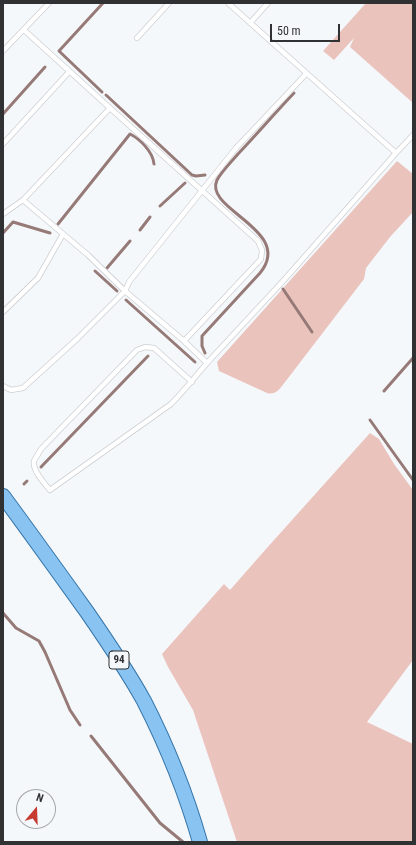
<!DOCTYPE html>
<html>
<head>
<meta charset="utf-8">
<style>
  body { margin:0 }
  #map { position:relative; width:416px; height:845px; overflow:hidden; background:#f5f8fb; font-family:"Roboto Condensed",sans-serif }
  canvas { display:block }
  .frame { position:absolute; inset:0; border:4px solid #303132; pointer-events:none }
  .north { position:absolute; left:16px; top:789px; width:40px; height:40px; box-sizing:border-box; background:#f5f8fb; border:1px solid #a6a8ab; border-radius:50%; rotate:19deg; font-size:11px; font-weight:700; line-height:16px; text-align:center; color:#303132 }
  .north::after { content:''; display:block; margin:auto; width:14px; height:18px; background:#c73a2f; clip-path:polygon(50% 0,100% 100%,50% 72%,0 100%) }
  .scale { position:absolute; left:270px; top:24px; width:70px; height:18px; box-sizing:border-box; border:2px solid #303132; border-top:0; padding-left:5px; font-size:12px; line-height:14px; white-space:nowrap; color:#303132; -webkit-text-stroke:3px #f5f8fb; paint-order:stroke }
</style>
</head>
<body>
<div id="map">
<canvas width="416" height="845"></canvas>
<div class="frame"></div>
<div class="north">N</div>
<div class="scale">50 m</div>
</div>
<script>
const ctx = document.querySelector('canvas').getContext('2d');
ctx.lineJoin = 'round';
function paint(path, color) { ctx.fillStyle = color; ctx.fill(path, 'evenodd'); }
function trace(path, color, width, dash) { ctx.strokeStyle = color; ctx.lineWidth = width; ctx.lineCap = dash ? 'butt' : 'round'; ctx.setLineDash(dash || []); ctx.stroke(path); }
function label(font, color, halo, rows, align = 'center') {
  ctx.font = font + ' "Roboto Condensed",sans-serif'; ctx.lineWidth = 3.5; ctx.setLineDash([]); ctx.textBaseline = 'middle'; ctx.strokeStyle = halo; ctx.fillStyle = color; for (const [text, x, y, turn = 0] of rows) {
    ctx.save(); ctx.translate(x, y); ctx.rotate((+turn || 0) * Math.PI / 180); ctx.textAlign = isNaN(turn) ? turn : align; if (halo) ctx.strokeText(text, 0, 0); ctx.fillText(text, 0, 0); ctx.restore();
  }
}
paint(new Path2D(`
  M366 3H413V103L350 47 354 38 334 60 323 51Z
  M397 161 413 174V212L390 237 366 268 364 279 282 386C278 391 274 395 267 393L219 371 217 362Z
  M370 433 379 439 394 464 413 490V660L367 722 413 744V842H237L193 710 168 667 162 654 224 584 230 590 266 549Z`), '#eac3bd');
trace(new Path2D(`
  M102 92 59 51 103 3
  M106 95 192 175 196 176 205 175
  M3 114 45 67
  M160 206 185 183
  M58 224 130 134C140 139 153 152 154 164
  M140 230 150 217
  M3 233 13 222 50 233
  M107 268 130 241
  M95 271 117 291
  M283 289 312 332
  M126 300 195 362
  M205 353 202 346V336L260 273C295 230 203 210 217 180 221 172 232 161 238 154 257 134 275 113 294 93
  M384 391 413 358
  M370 420 413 480
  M41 467 148 356
  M24 484 27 481
  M3 613 16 628 39 641 45 652 70 710 80 725
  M91 736 160 823 183 842`), '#967a77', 3);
const lane = new Path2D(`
  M228 3 396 153 413 135
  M250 23 268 3
  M137 38 169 3
  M3 51 49 3
  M110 108 258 241 262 250 261 259 184 341
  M3 144 69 72
  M23 200 88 255 125 291 184 341 207 363 284 280 396 153
  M3 214 23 200 110 108 24 30
  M3 312 38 278 63 234
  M192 382 154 348 145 347 137 350 41 449C39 453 36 457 34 461 32 470 44 483 50 490L171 404C184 391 195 377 207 363
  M3 386 11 390 23 388 77 339 125 291 129 282 236 148 306 74`);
const primary = new Path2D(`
  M3 496C31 534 59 573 87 612 107 641 127 670 144 701 167 746 186 793 200 842`);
trace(lane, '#cdcfd2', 6);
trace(primary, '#3676a9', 16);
trace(lane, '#fff', 4.5);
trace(primary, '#88c3f2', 14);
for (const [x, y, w] of [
  [119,660,20]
]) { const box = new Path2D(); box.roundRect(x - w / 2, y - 9, w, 18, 3); ctx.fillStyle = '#f5f8fb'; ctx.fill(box); trace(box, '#303132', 1); }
label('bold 11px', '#303132', null, [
  ["94",119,660]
]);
</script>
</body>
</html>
